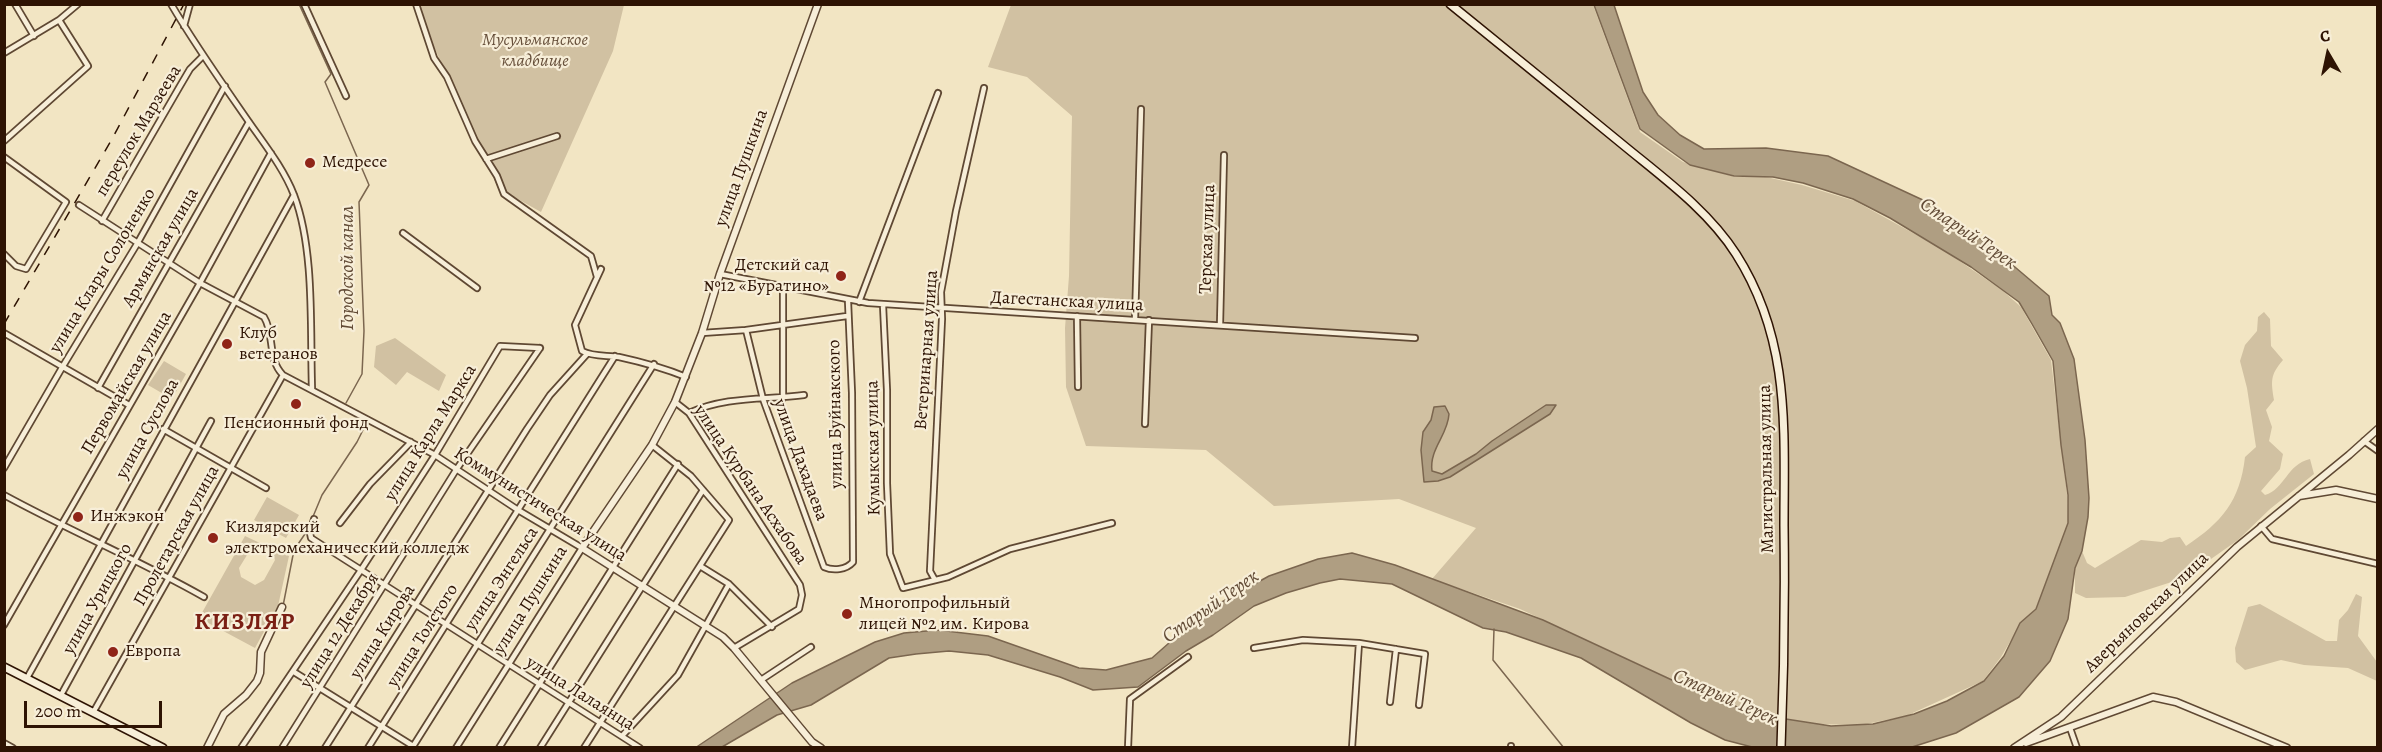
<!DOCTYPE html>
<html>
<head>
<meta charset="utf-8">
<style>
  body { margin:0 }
  #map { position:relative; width:2382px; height:752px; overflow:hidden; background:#f2e5c3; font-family:Alegreya,serif }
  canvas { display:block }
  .frame { position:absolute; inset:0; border:6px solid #2e1303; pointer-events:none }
  .north { position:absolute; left:2298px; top:24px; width:60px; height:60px; -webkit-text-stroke:4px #f7eed8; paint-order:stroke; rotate:351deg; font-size:16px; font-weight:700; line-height:24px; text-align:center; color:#2e1303 }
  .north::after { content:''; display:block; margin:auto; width:21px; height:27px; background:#2e1303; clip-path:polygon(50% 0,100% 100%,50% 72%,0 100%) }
  .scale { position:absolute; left:24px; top:701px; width:138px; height:27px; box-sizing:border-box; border:3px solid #2e1303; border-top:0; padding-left:8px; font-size:18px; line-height:21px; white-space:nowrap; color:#2e1303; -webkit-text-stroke:4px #f7eed8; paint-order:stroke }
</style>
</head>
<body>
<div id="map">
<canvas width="2382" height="752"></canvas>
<div class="frame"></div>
<div class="north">С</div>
<div class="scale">200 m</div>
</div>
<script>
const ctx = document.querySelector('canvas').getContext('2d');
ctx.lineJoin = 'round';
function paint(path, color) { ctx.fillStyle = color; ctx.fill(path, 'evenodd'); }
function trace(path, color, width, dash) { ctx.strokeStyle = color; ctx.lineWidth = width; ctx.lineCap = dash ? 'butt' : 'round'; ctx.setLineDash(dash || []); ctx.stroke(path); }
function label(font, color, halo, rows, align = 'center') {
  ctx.font = font + ' Alegreya,serif'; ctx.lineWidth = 4.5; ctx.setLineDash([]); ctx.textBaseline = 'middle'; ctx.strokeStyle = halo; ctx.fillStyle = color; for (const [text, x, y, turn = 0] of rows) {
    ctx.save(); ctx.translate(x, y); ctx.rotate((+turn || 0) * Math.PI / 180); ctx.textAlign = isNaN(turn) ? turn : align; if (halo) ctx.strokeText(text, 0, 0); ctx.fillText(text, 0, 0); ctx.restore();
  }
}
paint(new Path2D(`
  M415 5H624L613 51 541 212 498 188Z
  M1011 5H1593L1640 132 1683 162 1735 177H1766L1802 185 1855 201 1942 249 2002 290 2021 307 2051 360 2067 494 2068 526 2036 608 2021 623 2001 657 1983 681 1906 716 1861 725 1813 724 1763 714 1705 695 1520 609 1432 579 1476 528 1399 499 1274 506 1206 450 1086 446 1066 387 1065 328 1069 276 1072 116 1027 77 988 67Z
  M2264 312 2270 319 2271 346 2283 360C2270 375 2271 381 2274 400L2266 410 2272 427 2269 441 2283 454 2280 469 2261 491 2265 495C2285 489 2287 464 2310 459L2314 474 2270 509 2238 540 2184 578 2125 597 2086 598 2075 593V568L2082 551 2087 563 2095 568 2141 540 2162 542 2170 538 2180 537 2186 546C2222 522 2240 501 2245 457L2256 447 2247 388 2240 361 2245 345 2257 331 2258 317Z
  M395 338 446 375 439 391 407 372 396 385 374 367 376 346Z
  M164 361 186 374 172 399 148 385Z
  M267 497 299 515 286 538 254 520Z
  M245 536 262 544 252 547 239 568 241 577 255 585 264 580 275 560 272 548 289 556 278 606 255 648 199 618Z
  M2356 594 2362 597 2358 636 2377 662V681L2348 668 2304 665 2281 660 2245 670 2236 662 2235 648 2248 607 2260 604 2326 641H2337L2339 620 2348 610Z`), '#d1c1a2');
const water = new Path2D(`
  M1594 5H1614L1643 92 1658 115 1680 135 1704 149 1766 148 1828 156 1925 201 1989 245 2049 296 2052 315 2060 323 2074 359 2085 440 2089 498 2088 517 2082 551 2075 568 2068 619 2050 661 2019 697 1956 733 1909 748 1752 747 1725 740 1691 723 1581 658 1506 632 1483 628 1392 584 1340 579 1320 583 1286 593 1254 606 1213 635 1186 651 1138 687 1093 690 1060 677 988 655 949 651 916 654 889 658 811 705 777 715 722 747 695 748 792 683 875 642 904 633 938 630 988 636 1079 668 1106 670 1152 658 1178 635 1220 603 1269 576 1318 559 1352 553 1395 565 1543 620 1702 694 1760 715 1831 726 1873 724 1914 714 1947 701 1984 681 2004 656 2020 623 2036 609 2068 523V495L2061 445 2053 361 2032 324 2019 302 1971 267 1890 218 1853 199 1803 183 1773 177 1734 176 1690 165 1640 129Z
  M1546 405H1556L1550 414 1450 477 1438 481 1424 482 1421 450 1423 432 1431 420 1434 407 1445 406 1449 414C1448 435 1429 449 1432 471L1442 474 1476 454 1492 441Z`);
paint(water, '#af9e82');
trace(water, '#7b664f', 1.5);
trace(new Path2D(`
  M299 4 331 74 325 82 369 185 359 202 364 331 362 374 346 403
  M283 606 294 550 307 531 322 495 357 442 367 422
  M1494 629 1493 660 1564 748`), '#7b664f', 1.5);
const minor = new Path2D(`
  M15 4 34 36
  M171 4C195 45 222 83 249 122 265 145 284 169 294 195 315 250 310 330 312 389
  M304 4 346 96
  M416 4 434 58 447 77 475 141 497 176 504 194 591 256 597 277
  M184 26 190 4
  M4 53 59 20 78 4
  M4 141 88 66 59 20
  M4 157 66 202 26 269 16 266 4 254
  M486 159 557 136
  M79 205 200 283 264 317C275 335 267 359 283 375L435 455 518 510 582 548 456 748
  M102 221 180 86 190 69 202 57
  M403 233 477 288
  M601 269 575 325 582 351C593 357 607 355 619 357 642 362 664 368 686 377
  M720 274 868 303 1415 338
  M783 287V398
  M859 302 938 93
  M883 305 887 390V483L890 554 903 588 948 577 1010 549 1112 523
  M1077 316 1078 387
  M1135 320 1141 109
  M1220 325 1224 155
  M746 330 763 399 824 567C833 571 846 570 853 562L852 393 848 301
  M4 333 129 405
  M702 333 746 330 847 316
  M98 388 249 122
  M675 402 689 413 800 585 802 595 799 609 734 648
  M689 413C726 396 765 400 804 395
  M1145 424 1149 320
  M163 429 266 488
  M2364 441 2378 451
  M4 468 63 366 137 244 225 86
  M4 495C70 531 139 560 204 597
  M314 519 310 533 311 538 640 748
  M340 523 370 484 411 442
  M2261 526 2272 539 2378 564
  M700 566 729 584 772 627
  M935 580 930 571 942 319 941 292 956 211 984 88
  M4 625 200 283 271 153
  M1254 648 1303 640 1359 643 1425 654 1419 705
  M294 672 413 746
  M27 678 294 195
  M761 680 811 647
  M61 695 211 421
  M1390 702 1396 649
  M94 711 283 375
  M2070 728 2077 748
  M622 736 678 675 729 584
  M4 743 13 748
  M241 748 361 570 435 455 500 346 540 348
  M282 748 456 470 540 348
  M325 748 527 429 550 395 587 354
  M368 748 615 356
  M412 748 654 364
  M499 748 678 464
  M540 748 703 490
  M584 748 729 520 691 476 652 445
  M1128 748 1130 699 1188 657
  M1352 748 1359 643
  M1511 748V746`);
const tertiary = new Path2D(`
  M818 4 720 274 702 333 675 402 652 445 582 548 723 637 734 648 812 742 821 748
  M2299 496 2336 490 2378 499
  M2026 743 2153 697 2176 702 2287 748
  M207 748 224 714 246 695 257 681 260 673 261 652 282 607
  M2014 748 2061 717 2237 547 2349 455 2378 429`);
const secondary = new Path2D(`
  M1450 4C1508 51 1565 97 1622 144 1662 177 1708 210 1736 254 1791 340 1784 429 1784 526 1785 600 1784 674 1781 748
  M4 667 163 748`);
trace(minor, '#5f4833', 8);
trace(tertiary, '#5f4833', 9);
trace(secondary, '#2e1303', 10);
trace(minor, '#f7eed8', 4.5);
trace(tertiary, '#f7eed8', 6);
trace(secondary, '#f7eed8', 7);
trace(new Path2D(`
  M4 324 112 139 184 4`), '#2e1303', 1.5, [10, 10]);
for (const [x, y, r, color] of [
  [310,163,6,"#8f2418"],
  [841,276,6,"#8f2418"],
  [227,344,6,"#8f2418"],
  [296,404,6,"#8f2418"],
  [78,517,6,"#8f2418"],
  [213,538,6,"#8f2418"],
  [847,614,6,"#8f2418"],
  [113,652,6,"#8f2418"]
]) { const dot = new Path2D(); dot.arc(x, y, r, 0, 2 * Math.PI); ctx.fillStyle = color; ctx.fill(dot); trace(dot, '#f7eed8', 2); }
label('italic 18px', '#67503b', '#f7eed8', [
  ["Мусульманское",535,41],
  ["кладбище",535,62]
]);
label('18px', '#2e1303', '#f7eed8', [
  ["переулок Марзеева",139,131,-59],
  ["улица Пушкина",742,168,-70],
  ["Терская улица",1208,239,-88],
  ["Армянская улица",161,248,-60],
  ["улица Клары Солоненко",103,271,-59],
  ["Дагестанская улица",1067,302,3],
  ["Ветеринарная улица",927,350,-86],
  ["Первомайская улица",127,383,-60],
  ["улица Буйнакского",836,414,-91],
  ["улица Суслова",148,429,-61],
  ["улица Карла Маркса",431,433,-58],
  ["Кумыкская улица",874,448,-91],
  ["улица Дахадаева",800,460,70],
  ["Магистральная улица",1767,469,-91],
  ["улица Курбана Асхабова",750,485,56],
  ["Коммунистическая улица",540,505,32],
  ["Пролетарская улица",177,536,-61],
  ["улица Энгельса",502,579,-57],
  ["улица Урицкого",98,599,-61],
  ["улица Пушкина",531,600,-58],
  ["Аверьяновская улица",2147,613,-44],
  ["улица 12 Декабря",340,631,-58],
  ["улица Кирова",383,632,-58],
  ["улица Толстого",423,636,-58],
  ["улица Лалаянца",580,694,32]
]);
label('18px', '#2e1303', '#f7eed8', [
  ["Медресе",322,163],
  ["Детский сад",829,266,"right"],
  ["№12 «Буратино»",829,287,"right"],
  ["Клуб",239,334],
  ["ветеранов",239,355],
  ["Пенсионный фонд",296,424,"center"],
  ["Инжэкон",90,517],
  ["Кизлярский",225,528],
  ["электромеханический колледж",225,549],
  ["Многопрофильный",859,604],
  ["лицей №2 им. Кирова",859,625],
  ["Европа",125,652]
], 'left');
label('italic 20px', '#624b36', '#f7eed8', [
  ["Старый Терек",1968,234,34],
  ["Городской канал",348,268,-90],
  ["Старый Терек",1211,607,-35],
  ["Старый Терек",1725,698,24]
]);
ctx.letterSpacing = '1.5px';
label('bold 24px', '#7a1f14', '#f7eed8', [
  ["КИЗЛЯР",245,623]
]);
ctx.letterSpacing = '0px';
</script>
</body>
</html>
